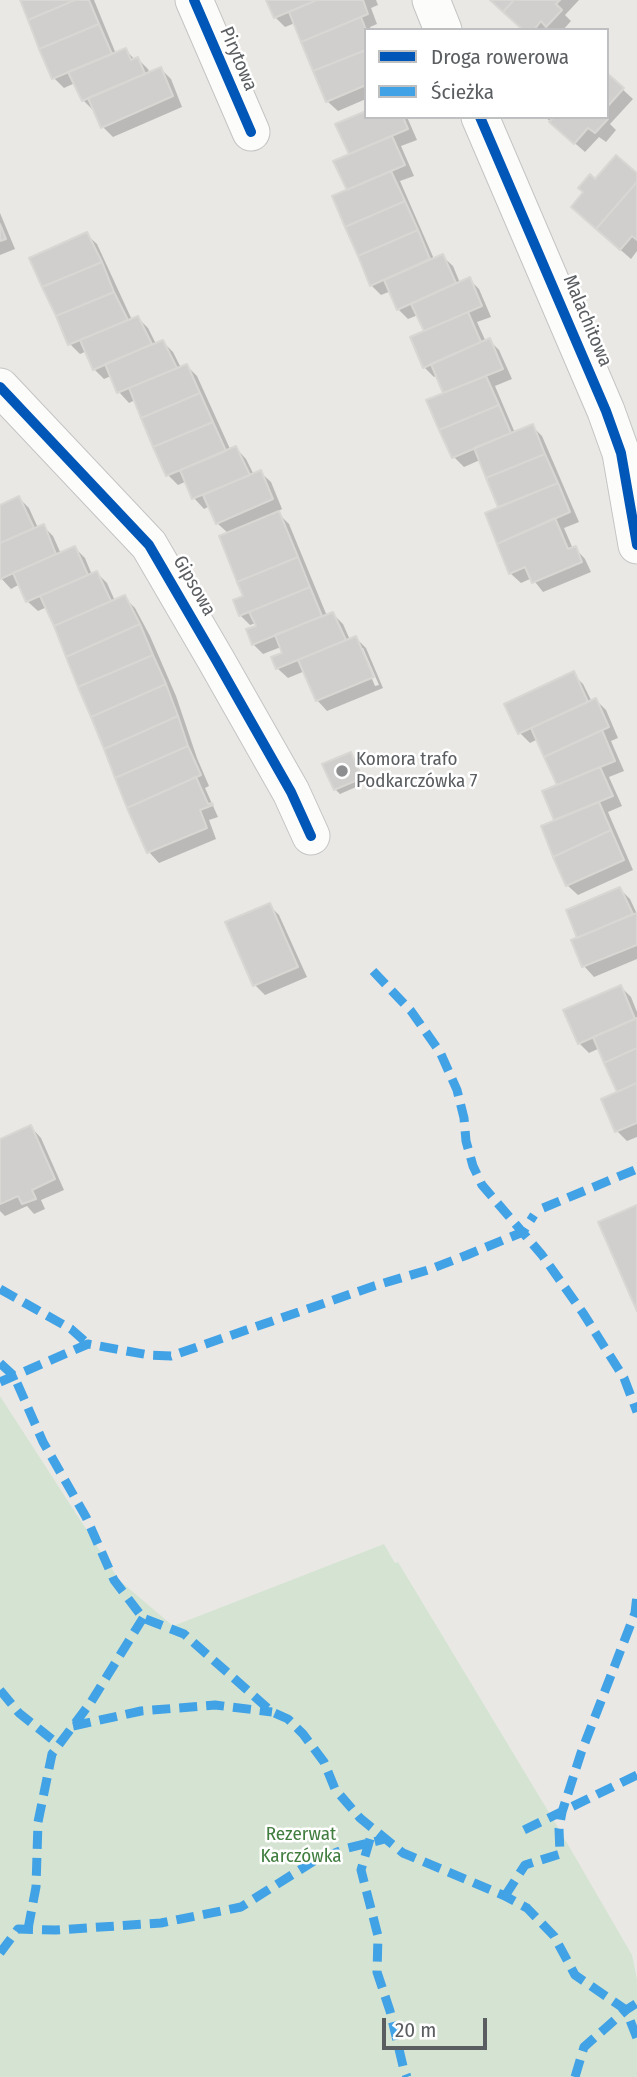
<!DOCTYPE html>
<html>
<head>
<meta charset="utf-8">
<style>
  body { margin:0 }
  #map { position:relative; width:637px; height:2077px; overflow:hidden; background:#eae8e5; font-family:"Fira Sans Condensed",sans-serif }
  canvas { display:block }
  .legend { position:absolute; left:364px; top:28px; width:245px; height:91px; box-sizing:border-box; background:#fff; border:2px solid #bdbfc0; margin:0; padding:9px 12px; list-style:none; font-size:21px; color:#5b5e61 }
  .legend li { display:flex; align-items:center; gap:14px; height:35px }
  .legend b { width:35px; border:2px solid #bdbfc0 }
  .scale { position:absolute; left:382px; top:2018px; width:105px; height:32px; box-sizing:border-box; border:4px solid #5b5e61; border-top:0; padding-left:9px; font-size:21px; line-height:24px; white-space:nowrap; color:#5b5e61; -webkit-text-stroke:5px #fff; paint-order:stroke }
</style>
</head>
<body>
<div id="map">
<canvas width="637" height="2077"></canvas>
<ul class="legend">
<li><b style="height:9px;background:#0057b8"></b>Droga rowerowa</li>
<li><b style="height:9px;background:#42a2e6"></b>Ścieżka</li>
</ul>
<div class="scale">20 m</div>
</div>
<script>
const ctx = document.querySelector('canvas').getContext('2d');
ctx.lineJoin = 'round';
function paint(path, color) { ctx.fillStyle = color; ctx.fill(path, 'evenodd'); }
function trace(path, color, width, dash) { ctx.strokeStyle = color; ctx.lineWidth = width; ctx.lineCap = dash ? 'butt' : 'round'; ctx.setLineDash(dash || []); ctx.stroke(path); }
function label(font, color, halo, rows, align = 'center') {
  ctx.font = font + ' "Fira Sans Condensed",sans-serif'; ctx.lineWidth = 5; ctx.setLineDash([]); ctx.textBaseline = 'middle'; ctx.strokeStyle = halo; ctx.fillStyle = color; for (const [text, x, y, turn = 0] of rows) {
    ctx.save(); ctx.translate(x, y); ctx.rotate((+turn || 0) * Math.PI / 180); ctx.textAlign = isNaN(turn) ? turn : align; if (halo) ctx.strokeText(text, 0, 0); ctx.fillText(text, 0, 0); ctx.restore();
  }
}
paint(new Path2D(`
  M0 1396 119 1580 173 1626 384 1544 395 1563 398 1562 559 1829 632 1955 637 1979V2077H0Z`), '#d5e4d2');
paint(new Path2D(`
  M22 0H94L116 54 126 50 135 60 138 59 148 69 150 74 161 69 171 79 182 107 113 137 103 127 93 110 83 100 75 83 64 88 54 78Z
  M268 0H376L378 5 371 8 377 24 370 27 371 30H366V99L338 111 327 101 295 23 285 27 275 17Z
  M491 0H579L565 15 571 21 563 30H524Z
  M607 75 633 99 610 124 616 130 606 142 599 137 585 152 545 117H607Z
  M366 117H407L417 140 401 146 414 176 400 181 434 259 442 256 453 266 460 283 469 279 479 289 491 317 477 322 486 342 489 340 499 350 512 379 495 386 515 433 532 426 542 436 579 522 564 528 573 549 575 548 585 559 591 572 543 592 532 578 521 583 510 573 500 508 480 460 464 467 454 457 446 394 438 375 434 377 424 367 426 332 418 315 408 319 398 309 391 291 381 295 371 285 349 191 351 155 337 125Z
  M637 176V251L631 259 583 217 596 181Z
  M0 213 15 249 0 255Z
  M86 234 97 244 132 320 138 318 148 328 156 344 163 342 173 352 181 368 187 366 197 376 231 451 236 448 246 459 254 475 260 472 271 482 282 509 277 512 289 524 327 616 333 614 343 624 350 640 356 638 366 648 383 688 327 711 317 700 305 671 288 678 277 668 284 654 281 647 263 654 253 644 258 627 256 623 250 625 240 615 246 597 229 534 217 523 210 506 204 509 194 498 187 481 178 485 168 475 135 400 129 403 119 392 111 376 104 379 94 369 87 351 80 354 70 344ZM359 648H363L379 685 375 686Z
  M19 498 29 508 38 528 43 526 53 536 61 554 75 548 85 558 92 575 97 573 107 583 115 601 124 597 135 608 150 636 176 696 197 758 209 786 205 788 218 817 209 820 216 839 159 863 149 852 47 607 38 611 27 601 20 584 11 589 0 577V507Z
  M573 674 583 684 592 702 596 700 606 710 618 738 611 741 624 771 609 777 622 806 608 812 633 870 578 895 567 885 557 821 545 792 559 786 538 739 530 743 520 733Z
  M350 754 355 759 365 783 340 794 335 789Z
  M620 889 630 899 637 914V959L594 977 584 966 573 941 580 939Z
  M269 905 279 915 307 977 265 995 255 985 228 923Z
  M621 987 631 997 637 1012V1137L627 1141 617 1131 619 1093 600 1048 589 1053 579 1043Z
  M31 1127 41 1138 64 1190 41 1200 45 1209 34 1214 27 1206 5 1216 0 1211V1141Z`), '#0003');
const building = new Path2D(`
  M20 0H75L28 20Z
  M75 0H89L99 24 39 49 28 20Z
  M266 0H317L274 18Z
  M317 0H363L368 14 301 42 289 12Z
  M490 0H514L503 12Z
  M514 0H560L556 4 562 10 546 27 541 21 534 30H523L503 12Z
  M361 17 366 30V50L313 71 301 42Z
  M99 24 112 54 52 79 39 49Z
  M126 48 131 60 138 57 145 74 82 101 68 72Z
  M366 50V85L326 102 313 71Z
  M161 67 173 96 101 128 88 98Z
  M607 73 624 88 607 107Z
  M366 111V117H403L408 129 349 154 335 124Z
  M554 117H606L608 119 595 133 588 128 574 144 549 122Z
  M392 136 405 165 347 190 333 161Z
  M616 155 637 173V182L596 229 571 207 583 192 578 188 590 174 595 179Z
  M391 171 405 201 345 227 332 196Z
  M637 182V240L632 236 620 250 596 229Z
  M405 201 418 230 358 256 345 227Z
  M0 224 6 239 0 241Z
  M418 230 430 259 370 286 358 256Z
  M87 232 102 262 42 287 29 258Z
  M443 254 456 283 397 310 384 280Z
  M102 262 114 292 56 316 42 287Z
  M470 277 482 306 424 331 411 304Z
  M114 292 128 320 68 345 56 316Z
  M468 312 481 342 423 368 410 337Z
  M138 316 152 344 93 370 80 340Z
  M490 338 503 369 443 393 431 364Z
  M163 340 177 368 117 393 105 364Z
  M187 364 200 393 141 418 129 388Z
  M486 376 499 405 439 430 426 400Z
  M200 393 213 422 153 447 141 418Z
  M499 405 511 433 452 458 439 430Z
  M213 422 226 451 166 476 153 447Z
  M533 424 545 454 486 478 474 448Z
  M236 446 250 475 192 499 180 470Z
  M545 454 558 483 498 507 486 478Z
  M261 470 273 499 216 524 203 495Z
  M558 483 570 512 497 544 485 513Z
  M19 496 34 528 0 543V505Z
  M279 511 298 557 237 582 219 536Z
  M555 518 568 549 576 546 582 562 532 583 525 567 509 574 497 544Z
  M44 524 56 554 0 579V543Z
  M75 546 88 575 26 602 13 573Z
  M298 557 310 587 239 616 233 600 243 596 237 582Z
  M97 571 111 601 54 626 40 596Z
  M310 587 322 616 252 645 246 629 256 626 249 612Z
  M125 595 140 624 66 657 54 626Z
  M333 612 346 640 276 669 271 657 282 653 275 635Z
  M140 624 153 655 78 687 66 657Z
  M356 636 374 677 316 701 298 660Z
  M153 655 166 684 91 717 78 687Z
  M574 671 588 702 518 734 504 704Z
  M166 684 178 716 104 749 91 717Z
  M596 698 609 727 544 757 531 728Z
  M178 716 188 746 115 778 104 749Z
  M602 730 615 761 557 785 544 757Z
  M188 746 201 775 127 808 115 778Z
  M351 752 362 778 334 790 322 764Z
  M600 767 613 796 554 820 542 791Z
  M196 777 208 804 212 803 213 805 200 810 207 828 147 853 127 808Z
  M599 802 611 830 553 857 541 826Z
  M611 830 624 860 566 886 553 857Z
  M620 887 633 914 577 938 566 910Z
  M270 903 298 967 253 986 225 922Z
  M637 913V945L582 967 571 940Z
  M621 985 635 1019 578 1044 563 1010Z
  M637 1018V1048L604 1063 593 1037Z
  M637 1048V1083L617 1092 604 1063Z
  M637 1083V1123L615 1132 601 1099Z
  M31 1125 55 1179 32 1190 36 1199 22 1204 18 1196 0 1204V1139Z
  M637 1205V1311L598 1222Z`);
paint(building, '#d0cfcd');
trace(building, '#d9d7d4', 2);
const street = new Path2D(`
  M194 0 251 132
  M431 0 443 30
  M480 117 606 411 621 453 637 545
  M0 387 149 545 216 660 291 792 311 836`);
trace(street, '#c4c4c4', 39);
trace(street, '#fcfcfb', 37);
trace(new Path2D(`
  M373 971 411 1011 440 1052 457 1090 464 1118 466 1141 473 1166 482 1185 542 1255 583 1313 624 1378 637 1412
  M543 1208 637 1169
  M0 1289 71 1329 88 1344
  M0 1363 14 1376 43 1442 86 1517 114 1580 143 1618 184 1634 272 1712 288 1719 303 1734 324 1762 335 1789 360 1818 403 1853 505 1896 527 1908 554 1936 575 1975 626 2010 637 2038
  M0 1382 88 1344 149 1355 171 1356 374 1286 428 1270 467 1255 523 1232 534 1215
  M0 1690 19 1713 59 1745
  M73 1726 141 1711 215 1705 272 1712
  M524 1830 637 1775
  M370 1839 361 1870 378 1936 377 1972 390 2011 403 2066 407 2077
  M505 1896 525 1865 560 1854 559 1829 562 1812 581 1753 635 1613 637 1595
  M28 1929 36 1887 38 1822 52 1754 91 1702 143 1618
  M0 1953 18 1929 56 1930 161 1923 241 1907 314 1861 348 1848 385 1839
  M575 2077 584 2047 626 2010 637 2003`), '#42a2e6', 9, [18, 9]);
trace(new Path2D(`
  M194 0 251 132
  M480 117 606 411 621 453 637 545
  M0 387 149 545 216 660 291 792 311 836`), '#0057b8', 10);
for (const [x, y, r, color] of [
  [342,771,7,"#8d8e8f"]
]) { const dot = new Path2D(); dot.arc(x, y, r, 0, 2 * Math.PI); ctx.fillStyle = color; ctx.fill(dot); trace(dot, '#fff', 2.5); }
label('19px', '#5b5e61', '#fff', [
  ["Pirytowa",238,59,67],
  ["Malachitowa",587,321,67],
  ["Gipsowa",194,586,60]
]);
label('19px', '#5b5e61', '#fff', [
  ["Komora trafo",356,760],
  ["Podkarczówka 7",356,782]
], 'left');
label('19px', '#407d3f', '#fff', [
  ["Rezerwat",301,1835],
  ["Karczówka",301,1857]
]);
</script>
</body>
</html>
